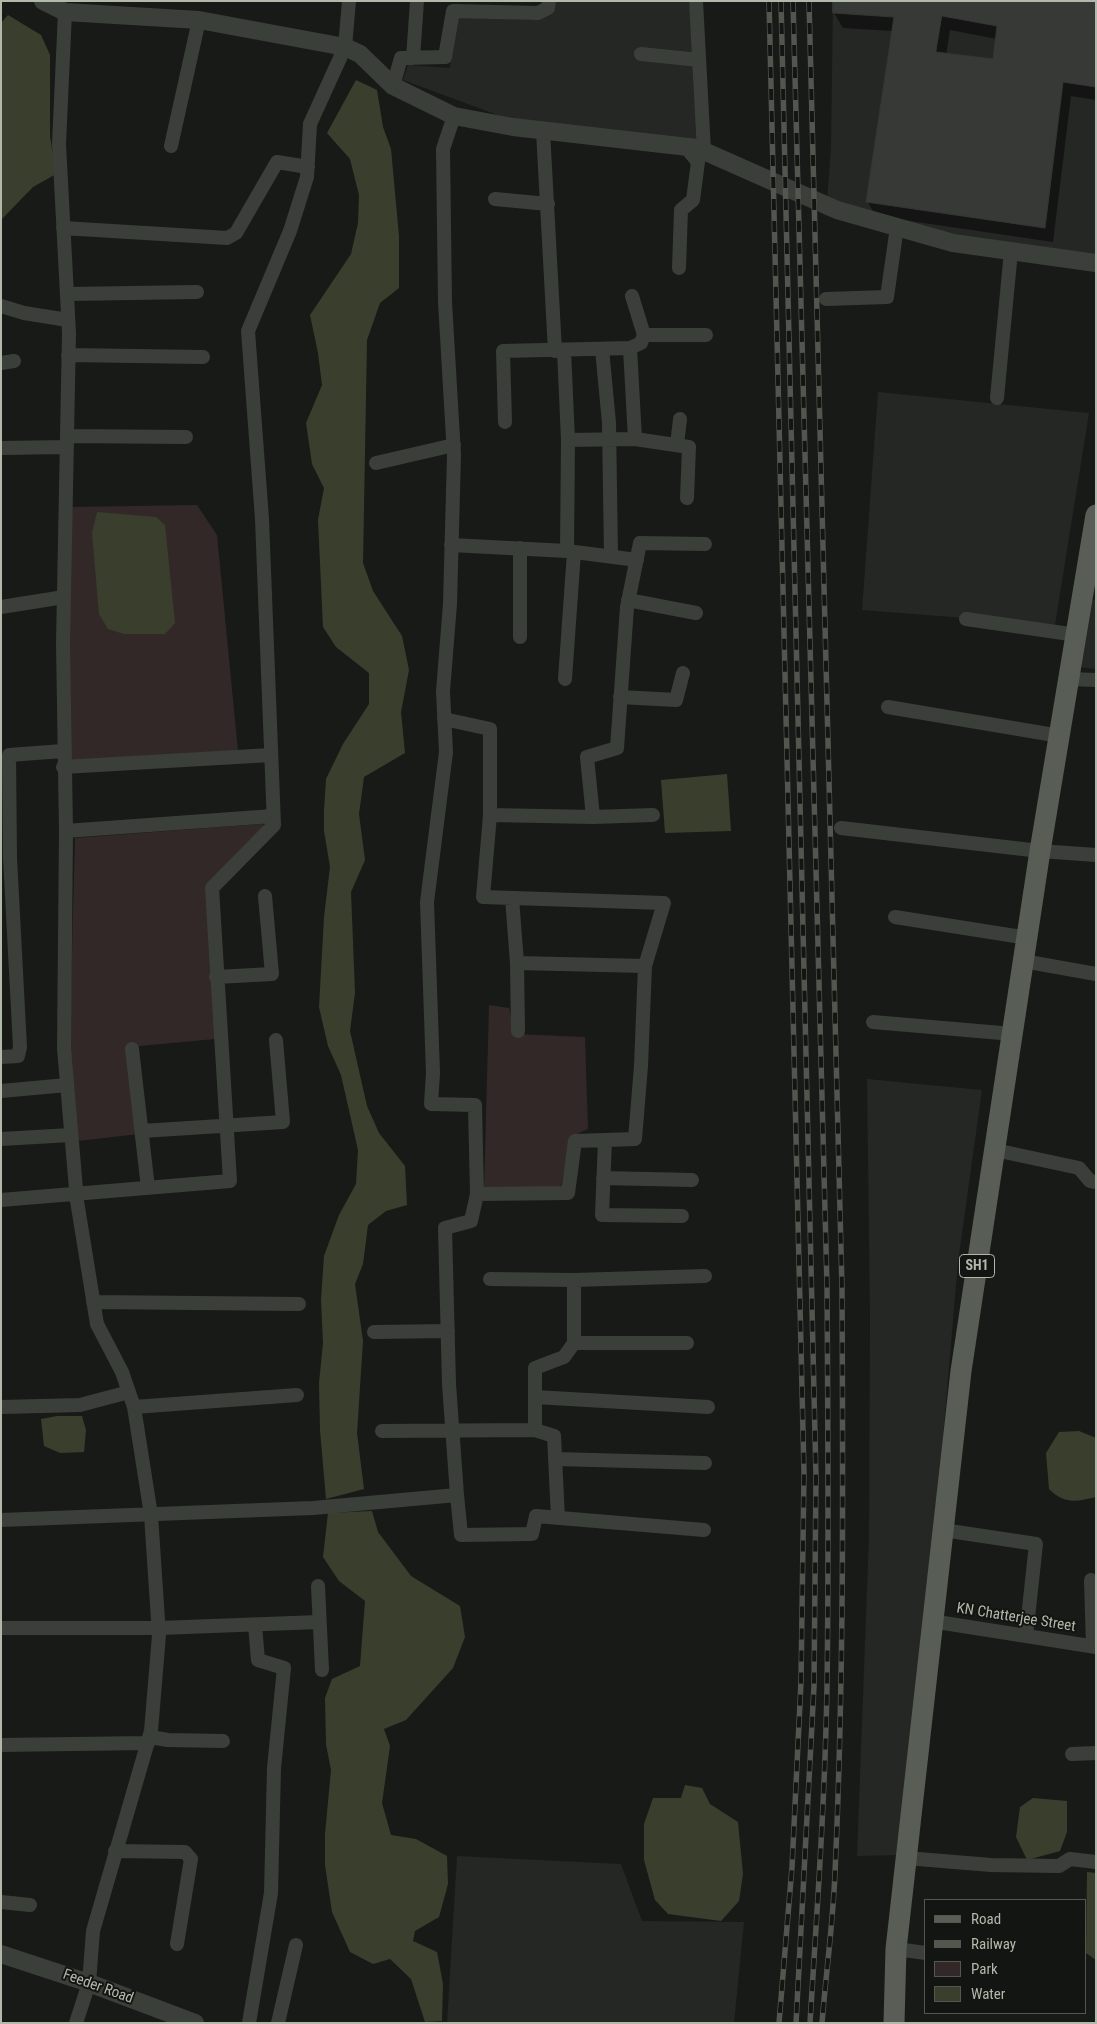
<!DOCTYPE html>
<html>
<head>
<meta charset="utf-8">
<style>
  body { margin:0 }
  #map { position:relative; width:1097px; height:2024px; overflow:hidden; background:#181a18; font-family:"Roboto Condensed",sans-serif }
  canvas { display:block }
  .frame { position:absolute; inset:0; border:2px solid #b1baaa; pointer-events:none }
  .legend { position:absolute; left:924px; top:1899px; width:162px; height:115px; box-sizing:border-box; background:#131513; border:1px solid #52574f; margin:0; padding:6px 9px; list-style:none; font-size:15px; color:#b1baaa }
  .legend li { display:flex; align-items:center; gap:10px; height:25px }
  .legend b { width:25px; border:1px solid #52574f }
</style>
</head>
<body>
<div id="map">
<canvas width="1097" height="2024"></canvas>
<div class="frame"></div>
<ul class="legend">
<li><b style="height:6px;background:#585e55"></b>Road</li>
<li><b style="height:6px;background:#51564e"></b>Railway</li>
<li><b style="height:14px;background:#322828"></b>Park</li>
<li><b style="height:14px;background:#3a3f2d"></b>Water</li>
</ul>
</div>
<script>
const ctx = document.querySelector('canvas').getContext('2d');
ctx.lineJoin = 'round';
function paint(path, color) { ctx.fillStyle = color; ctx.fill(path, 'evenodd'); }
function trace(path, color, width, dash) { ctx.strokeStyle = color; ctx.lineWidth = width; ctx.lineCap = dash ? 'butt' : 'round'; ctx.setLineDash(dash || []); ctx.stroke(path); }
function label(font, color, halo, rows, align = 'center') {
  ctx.font = font + ' "Roboto Condensed",sans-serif'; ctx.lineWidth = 4; ctx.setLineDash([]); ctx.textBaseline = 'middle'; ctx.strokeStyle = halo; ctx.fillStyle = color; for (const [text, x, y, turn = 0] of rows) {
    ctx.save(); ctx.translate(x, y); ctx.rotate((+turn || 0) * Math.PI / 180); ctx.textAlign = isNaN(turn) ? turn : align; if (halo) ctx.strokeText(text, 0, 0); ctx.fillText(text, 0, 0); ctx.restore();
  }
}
paint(new Path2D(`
  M554 1H688L691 8 700 142 522 124 403 80 408 65 450 68 454 16 535 20 551 13Z
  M833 1H1096V259L953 236 827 201 831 146Z
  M878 392 1089 413 1055 625 862 610Z
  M1088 599 1096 600V669L1078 667Z
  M867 1079 982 1090 958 1262 936 1519 901 1855 857 1856 869 1536 870 1318Z
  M457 1856 621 1864 642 1921 744 1922 734 2023H447Z`), '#242724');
paint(new Path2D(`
  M197 505 217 535 238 751 70 762V507Z
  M260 824 268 825 207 887 215 1039 129 1047 139 1134 78 1141 69 1066 75 838Z
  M489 1005 509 1008 515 1034 585 1037 588 1129 570 1137 561 1188 484 1190Z`), '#322828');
paint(new Path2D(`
  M8 15 41 35 50 55V136L56 174 33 187 1 220V23Z
  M356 80 377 90 383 127 391 149 399 236V288L380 303 367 340 363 563 373 591 402 636 409 670 401 712 405 753 364 777 359 814 365 860 351 892 355 993 350 1031 367 1106 379 1133 405 1166 407 1205 386 1211 368 1225 363 1264 355 1284 363 1341 357 1433 364 1489 326 1499 320 1430 319 1383 323 1343 321 1300 324 1256 339 1215 356 1184 358 1150 341 1075 328 1046 319 1007 324 917 330 867 324 831V811L326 779 343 744 369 704V673L336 647 323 627 318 520 324 488 312 464 306 423 322 385 318 353 310 315 351 254 358 223 359 195 350 159 327 133Z
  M97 512 156 517 165 525 175 623 165 634H124L108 629 99 614 92 533Z
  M727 774 731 831 665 833 661 780Z
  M57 1416H82L86 1430 84 1452 60 1453 44 1446 41 1419Z
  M1079 1431 1096 1438V1497C1076 1502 1064 1504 1049 1489L1046 1453 1059 1432Z
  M372 1511 378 1532 411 1576 460 1606 465 1637 453 1668 406 1720 384 1729 390 1746 382 1803 391 1835 416 1839 447 1856 448 1884 439 1917 415 1931 413 1941 437 1952 443 1984 442 2021 425 2022 411 1979 390 1959 373 1964 350 1952 332 1912 325 1865V1834L331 1770 326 1744 325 1698 332 1679 360 1666 365 1601 339 1581 323 1557 328 1513Z
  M685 1785 702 1788 710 1804 738 1822 743 1874 739 1901 721 1921 668 1914 655 1900 644 1860V1824L653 1798H681Z
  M1033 1798 1067 1801V1832L1060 1851 1027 1860 1016 1837 1020 1807Z
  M1087 1872 1096 1873V1960L1086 1953Z`), '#3a3f2d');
paint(new Path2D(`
  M1096 1V100L1071 96 1053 242 876 216 867 201 893 31 843 28 834 13ZM950 30 997 39 994 61 946 55Z`), '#0007');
const building = new Path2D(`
  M833 1H1096V87L1063 82 1045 228 866 202 894 17 833 13ZM942 16 997 26 993 59 936 52Z`);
paint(building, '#363935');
trace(building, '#333632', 1);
trace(new Path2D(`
  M696 1 704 151
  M65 12 59 144 69 333 63 644 66 831 64 1048 77 1201 97 1324 122 1372 134 1407 151 1515 159 1635 151 1731 93 1931 89 1983 76 2023
  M641 54 699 60
  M413 58 417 1
  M393 86 401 58 445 57 453 11 538 13 548 8 549 1
  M543 131 555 351
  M171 146 199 20
  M495 199 548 204
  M63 228 227 238 236 233 277 162 308 167
  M679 268 681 210 693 200 698 162 685 146
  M67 294 197 292
  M826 299 887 297 897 227
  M1 306 24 313 68 320
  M644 335H706
  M630 348 635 439
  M602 349 609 423 611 556
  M564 350 568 440 567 551
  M68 355 203 357
  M1 363 14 361
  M997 398 1011 251
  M505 422 503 351 630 348 641 343 644 335 632 296
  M67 436 186 437
  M568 440 635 439 689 447 687 498
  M677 445 680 419
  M1 448 67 447
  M376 463 454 445
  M451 545 567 551 637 560
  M520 548V637
  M628 600 696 613
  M1 607 64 597
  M966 619 1077 635
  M565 679 574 552
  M1070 679 1096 680
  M620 697 676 700 683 673
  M888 707 1060 736
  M444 719 490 729V815L483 897 664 903 645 966 517 963
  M63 767 271 755
  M490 815 593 817 653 815
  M593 817 587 757 617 748 627 607 640 543 705 544
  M841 828 1040 851 1096 855
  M66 831 273 816
  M512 898 517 963 518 1031
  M895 917 1028 938
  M1023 961 1096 974
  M216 977 272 974 265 896
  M873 1022 1013 1034
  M132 1049 148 1188
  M1 1057 18 1056 20 1047 10 858 9 755 63 751
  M1 1091 67 1085
  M142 1131 283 1122 276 1040
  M1 1139 71 1135
  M605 1140 602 1215 682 1216
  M995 1150 1079 1168 1090 1181 1096 1182
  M603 1178 692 1180
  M477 1194 568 1193 575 1141 635 1139 641 1066 645 966
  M1 1200 230 1181 212 888 274 825 262 519 248 331 290 231 307 177 310 124 345 47 349 1
  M490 1279 574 1280 705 1276
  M93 1302 299 1304
  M374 1332 448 1331
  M574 1343H687
  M535 1397 708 1407
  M1 1407 80 1405 129 1392
  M134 1407 297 1395
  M535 1430V1368L564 1357 574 1343V1280
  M382 1431 535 1430 554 1436 558 1518
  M555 1459 705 1463
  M457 1495 461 1535 532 1534 536 1516 704 1530
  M1 1520 313 1508 457 1495 449 1384 445 1228 471 1221 477 1194 475 1105 431 1104 433 1073 427 902 446 752 443 691 450 604 454 455 445 302 443 149 454 116
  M943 1530 1036 1544 1026 1636
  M1091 1580 1093 1646
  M318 1586 322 1670
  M931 1621 1096 1647
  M1 1628H159L319 1622
  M150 1737 168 1740 223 1741
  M1 1745 148 1743
  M1072 1754 1096 1753
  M115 1851 185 1852 191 1859 177 1944
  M906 1858 991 1865 1059 1866 1070 1859 1096 1862
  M1 1902 30 1905
  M896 1949 926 1953
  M249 2023 271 1893 274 1768 284 1668 258 1660 255 1625
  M278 2023 296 1945`), '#3b3f39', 14);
trace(new Path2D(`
  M43 1 65 12 199 20 345 47 360 54 393 86 454 116 513 127 697 148 837 210 953 243 1096 263
  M1 1954 89 1983 195 2023`), '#3b3f39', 18);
trace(new Path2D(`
  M894 2023 896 1949 961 1371 1040 851 1096 515`), '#585e55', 21);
const rail = new Path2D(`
  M769 1 804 1473 801 1682 792 1867 779 2023
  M781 1 816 1477 814 1686 796 2023
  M793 1 827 1286C828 1419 829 1553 827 1687 825 1799 817 1911 810 2023
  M809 1 842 1288C843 1483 844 1678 835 1873 833 1923 826 1973 822 2023`);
trace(rail, '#51564e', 5.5);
trace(rail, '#131513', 4, [11]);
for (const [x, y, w] of [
  [977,1266,35]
]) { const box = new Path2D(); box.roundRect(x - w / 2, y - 11.5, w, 23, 4); ctx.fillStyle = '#131513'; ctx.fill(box); trace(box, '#b1baaa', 1); }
label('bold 14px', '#b1baaa', null, [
  ["SH1",977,1266]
]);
label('15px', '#b1baaa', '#131513', [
  ["KN Chatterjee Street",1016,1618,9],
  ["Feeder Road",98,1987,20]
]);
</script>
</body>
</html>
